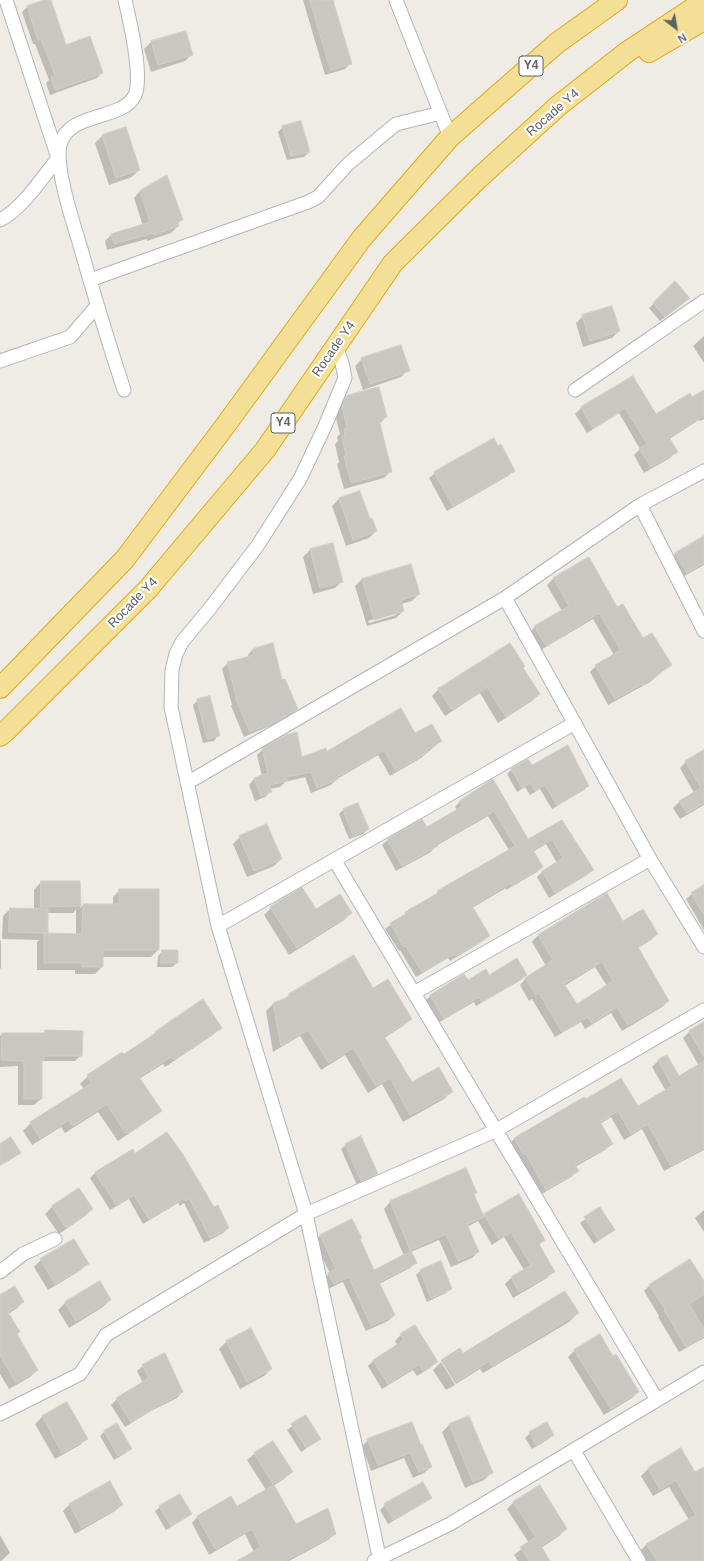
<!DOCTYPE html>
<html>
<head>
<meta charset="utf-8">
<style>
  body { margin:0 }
  #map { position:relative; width:704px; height:1561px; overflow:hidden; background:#eeece5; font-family:Helvetica,sans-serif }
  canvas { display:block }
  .north { position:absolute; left:656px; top:8px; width:40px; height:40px; -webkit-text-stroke:3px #fff; paint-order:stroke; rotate:149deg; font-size:11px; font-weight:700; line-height:16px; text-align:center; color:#5d6064 }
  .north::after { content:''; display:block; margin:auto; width:14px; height:18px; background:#5d6064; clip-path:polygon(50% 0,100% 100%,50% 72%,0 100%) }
</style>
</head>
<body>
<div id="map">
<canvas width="704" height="1561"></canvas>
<div class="north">N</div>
</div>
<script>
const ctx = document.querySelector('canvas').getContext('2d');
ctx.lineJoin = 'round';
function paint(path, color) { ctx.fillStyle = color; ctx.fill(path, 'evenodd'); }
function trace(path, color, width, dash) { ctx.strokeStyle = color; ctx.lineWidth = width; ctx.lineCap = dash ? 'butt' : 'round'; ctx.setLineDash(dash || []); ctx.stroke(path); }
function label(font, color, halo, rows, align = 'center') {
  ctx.font = font + ' Helvetica,sans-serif'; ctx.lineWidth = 4; ctx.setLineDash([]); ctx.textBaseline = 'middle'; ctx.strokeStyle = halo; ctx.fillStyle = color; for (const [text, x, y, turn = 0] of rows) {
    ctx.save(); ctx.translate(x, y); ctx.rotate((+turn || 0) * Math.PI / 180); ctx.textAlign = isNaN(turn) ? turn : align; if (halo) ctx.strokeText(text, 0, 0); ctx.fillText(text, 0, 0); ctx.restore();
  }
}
paint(new Path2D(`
  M47 0H50L65 46 102 73 97 78 50 95 46 83 49 80 35 44H33L22 12 28 6Z
  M303 0H332L351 63 345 69 325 75Z
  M185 32 192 54 185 61 151 72 144 49 151 42Z
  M283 127 309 152 304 157 287 160 278 132Z
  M102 136 139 170 132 177 109 185 95 143Z
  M140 191 181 219 177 224 178 226 171 233 147 241V239L107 250 105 241 111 235 143 226 134 198Z
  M675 283 684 302 660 321 649 308Z
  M583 316 619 331 612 338 583 347 576 323Z
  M704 336V363L693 346Z
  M362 359 408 370 401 377 363 390 355 366Z
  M633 377 656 415 692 398 704 391V419L700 421 699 420 669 439 676 452 670 458 644 473 634 455 640 449 619 413 587 433 575 414 581 408Z
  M347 397 386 417 379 424 391 471 384 478 344 489 337 464 339 462 335 444 338 441 337 437 340 434 335 414 339 404Z
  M513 471 508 476 447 511 429 478 435 473Z
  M359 492 369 521 376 531 369 538 346 546 332 506 339 499Z
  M704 537V565L679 579 668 560 675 554Z
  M332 544 342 581 335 588 313 594 303 557 310 550Z
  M588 559 617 608 643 640 670 665 650 682 608 705 590 672 596 666 614 655 593 619 539 651 529 633 535 627 562 611 547 585 553 579Z
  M411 565 419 594 412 601 401 604 403 611 396 618 367 626 355 586 362 579ZM396 612V615L369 623 368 621Z
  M253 649 281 681 296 709 290 715 274 724 244 737 231 706 232 705 222 669 228 663 248 658V655Z
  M522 668 539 694 532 701 498 723 480 693 445 716 432 696 439 689Z
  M198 700 218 736 214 741 203 743 193 705Z
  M415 734 441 741 421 758 390 776 378 755 337 779 331 785 311 793 305 777 285 782 280 787 270 789 271 791 265 797 255 801 249 785 254 779 262 776 257 755 263 749 302 759Z
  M704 753V805L680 819 673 808 680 801 694 793 680 768 686 762Z
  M528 760 532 767 588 786 584 790 552 809 540 789 530 795 525 787 517 792 507 774 511 770Z
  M492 780 528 840 562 821 593 869 587 875 549 898 537 877 542 872 557 863 546 844 533 852 542 867 537 872 506 890V888L472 908 488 936 483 941 450 961 448 958 416 977 400 950 399 951 385 929 406 913 432 897 438 892 509 850 488 816 436 846 431 852 396 871 382 845 388 840 426 828 457 810 455 807 460 801Z
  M343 810 368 829 363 834 349 839 339 814Z
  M240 837 281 859 274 866 247 877 233 844Z
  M41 882H79L80 908 83 905H113V897L120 890 158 950 151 957H102V967L95 974H75V970H37V942L39 940 2 939 3 916 10 909 34 910V890ZM76 910V935L45 934 47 933V913H73Z
  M704 886V930L686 899 692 894Z
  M271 908 316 911 351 913 344 920 289 955 264 915Z
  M623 922 657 934 651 940 638 948 668 1001 662 1007 622 1031 611 1013 585 1029 581 1022 555 1037 532 999 529 1001 520 985 526 978 546 966 532 942 538 935ZM595 967 607 986 576 1005 564 986Z
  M0 941H1V968L0 969Z
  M162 951 177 963 172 967H157L158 956Z
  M354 956 373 990 411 1019 403 1026 384 1038 411 1084 451 1092 444 1099 403 1122 382 1084 368 1093 345 1055 321 1070 300 1036 273 1052 266 1011 273 1004 285 999 289 995Z
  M464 975 467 981 489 976 526 975 521 980 476 1006 474 1002 438 1023 425 1001 430 996Z
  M203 1001 221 1027 213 1035 165 1067 163 1064 139 1079 160 1110 152 1118 118 1141 98 1112 65 1133 61 1127 32 1145 23 1131 31 1123 84 1089 80 1084 88 1076 122 1053 123 1055 149 1038 155 1033Z
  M704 1023V1150L664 1171 642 1129 624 1140 611 1117 600 1124 611 1144 605 1150 575 1167 577 1171 571 1177 540 1195 508 1145 514 1139 584 1098 586 1100 637 1107 666 1091 652 1067 658 1061 667 1056 679 1078 699 1066 683 1038 689 1032Z
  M45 1031 81 1055 75 1061H41V1099L34 1105H18V1066L0 1067V1036L2 1034H43Z
  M0 1145 20 1153 15 1157 0 1166Z
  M346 1145 377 1173 372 1178 357 1185 341 1149Z
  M135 1154 213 1208 228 1228 223 1233 204 1243 184 1203 180 1206 178 1203 143 1224 129 1199 110 1210 90 1178 95 1173Z
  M465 1169 473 1195 483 1217 485 1215 544 1240 538 1246 553 1271 547 1278 513 1298 505 1284 511 1278 524 1270 504 1237 492 1245 478 1221 467 1227 478 1252 472 1258 451 1267 439 1240 411 1252 416 1262 410 1268 379 1284 394 1315 388 1321 366 1331 343 1282 328 1289 323 1279 330 1273 314 1241 320 1236 351 1220 374 1271 404 1256 384 1209 390 1202Z
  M79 1189 92 1209 85 1216 59 1234 45 1214 52 1207Z
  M600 1208 614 1230 594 1244 580 1223Z
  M704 1210V1232L695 1218Z
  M41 1260 88 1263 81 1270 48 1290 34 1267Z
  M421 1270 451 1288 446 1293 427 1302 416 1275Z
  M99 1282 110 1300 103 1307 69 1328 58 1310 65 1303Z
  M704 1283V1338L679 1352 658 1317 659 1316 644 1291 650 1285Z
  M0 1296 23 1302 16 1309 8 1314 16 1335 37 1370 30 1377 9 1389 0 1374Z
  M578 1313 569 1322 483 1373 480 1369 456 1384 443 1362H441L460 1350 463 1354Z
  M414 1327 436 1362 430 1368 417 1376 413 1370 382 1389 368 1366 374 1360 398 1346 395 1341 401 1335Z
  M600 1335 613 1357 638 1392 632 1398 604 1415 568 1357 574 1351Z
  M226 1342 271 1369 264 1376 240 1389 219 1349Z
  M441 1362 455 1385 446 1390 433 1370Z
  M143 1366 182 1392 177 1398 151 1411 125 1427 111 1405 117 1399 143 1383 137 1371Z
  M67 1403 87 1438 80 1445 55 1459 35 1424 42 1417Z
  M306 1416 320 1439 301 1452 287 1430Z
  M468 1417 491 1473 484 1480 465 1488 442 1432 449 1425Z
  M547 1423 553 1434 549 1439 532 1449 525 1438 530 1433Z
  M104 1432 131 1448 126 1453 114 1460 100 1436Z
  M368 1440 420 1446 431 1467 424 1473 413 1478 404 1458 371 1471 362 1446Z
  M272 1442 291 1472 284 1479 273 1486 296 1526 335 1534 328 1540 289 1561H238L254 1552 245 1534 209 1555 192 1523 198 1516 236 1508 266 1490 247 1460 254 1454Z
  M681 1450 695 1473 704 1472V1561H646L640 1551 647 1544 689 1520 669 1487 653 1496 641 1476 648 1469Z
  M110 1482 122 1505 115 1511 75 1534 63 1511 69 1505Z
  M422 1484 430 1498 426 1502 388 1524 380 1510 385 1505Z
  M514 1502 566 1529 559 1536 541 1548 543 1561H518L514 1555 529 1543 507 1509Z
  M160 1507 191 1514 186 1518 166 1530 155 1511Z
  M0 1535 10 1553 1 1561H0Z`), '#0003');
const building = new Path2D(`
  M44 0H51L66 45 90 36 103 73 55 90 51 77 55 75 41 39 38 40 27 6Z
  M310 0H333L352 64 331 70Z
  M186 31 193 55 158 65 151 41Z
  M301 121 310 152 291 156 282 126Z
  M126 127 140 170 116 178 102 135Z
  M167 175 183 220 178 222 179 226 154 235 153 233 114 244 111 234 150 222 140 191Z
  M675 281 690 298 665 317 653 303Z
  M612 306 620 331 590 341 582 315Z
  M401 345 410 371 370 384 361 358Z
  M633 376 656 414 690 393 692 397 704 390V416L669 437 678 452 651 467 639 448 647 444 625 408 593 428 581 407Z
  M379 387 387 417 379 420 392 472 351 483 344 456 346 455 342 437 345 436 344 429 347 428 342 407 346 396Z
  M494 438 498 446 501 444 515 471 453 506 434 472Z
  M360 491 370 519 372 518 377 531 353 540 339 498Z
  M704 536V563L687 573 675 553Z
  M333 543 343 582 320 588 310 549Z
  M589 557 617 607 623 604 643 638 652 633 672 665 642 685V684L615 699 595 665 621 650 599 613 546 646 534 626 569 606 553 578Z
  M411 564 420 594 401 600 404 611 374 620 362 579Z
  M273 643 282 680 285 679 298 709 281 719 250 732 236 699H237L227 662 254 655 253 649Z
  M510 643 525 666 523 668 540 694 506 717 487 687 452 710 438 689Z
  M210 696 220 736 207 739 197 699Z
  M401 708 415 733 432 724 442 741 427 750 428 752 396 771 384 750 337 777 338 779 317 788 311 772 286 777 287 781 269 785 272 792 261 796 254 778 268 773 262 748 286 735 297 732 302 757 326 748 327 751Z
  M568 745 589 786 557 805 545 785 535 791 530 783 522 788 511 769 528 759 532 765Z
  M704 750V803L687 813 679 801 701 788 685 761Z
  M493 779 528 839 562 820 594 870 555 893 542 871 563 858 552 839 533 850 543 867 512 885 511 883 472 906 490 936 455 956 454 954 422 972 406 946 404 947 390 923 406 914 405 912 438 893 437 891 515 846 494 811 436 844 438 846 402 866 387 839 422 819 427 827 463 806 460 801Z
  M358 803 369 829 353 836 343 809Z
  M267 824 282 859 254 871 239 836Z
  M41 881H80L81 906 41 907Z
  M704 885V915L691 893Z
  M302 887 316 909 340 894 352 913 297 948 270 907Z
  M119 889H159V950H103V967H82V963H44V933L82 934 83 904H119Z
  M607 893 623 921 643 909 658 934 638 947 669 1001 628 1025 617 1007 592 1023 587 1017 562 1032 539 993 536 995 525 978 553 960 538 935ZM602 962 613 981 577 1004 564 984Z
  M10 908 48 909V933L9 932Z
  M162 950H178V963H161Z
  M354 955 373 988 388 979 412 1019 384 1036 412 1082 439 1067 453 1092 410 1115 390 1078 376 1086 353 1048 329 1063 308 1030 281 1046 273 1003 290 996 289 994Z
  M517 958 527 975 482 1002 479 997 444 1019 430 995 464 974 468 980 486 969 489 975Z
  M203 999 222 1028 174 1060 171 1057 139 1077 162 1111 126 1134 107 1104 73 1126 69 1120 40 1138 30 1122 92 1083 87 1075 122 1052 124 1054 156 1033 155 1032Z
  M704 1022V1057L689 1031Z
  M45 1030 83 1031 82 1056H44V1061H42V1099H24V1061L1 1060 2 1033H45Z
  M667 1055 679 1076 704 1061V1148L671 1166 648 1124 631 1134 618 1111 600 1122 613 1144 575 1165 579 1171 546 1190 526 1154 524 1155 514 1138 584 1097 586 1099 621 1078 638 1106 672 1086 658 1060Z
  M167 1132 184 1156 214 1207 218 1205 229 1228 210 1238 189 1198 186 1201 184 1198 149 1219 134 1195 116 1205 104 1185 103 1186 95 1172 133 1149 135 1153Z
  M361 1136 378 1174 361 1181 345 1144Z
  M11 1137 21 1153 0 1165V1144Z
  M466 1168 477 1193 474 1194 484 1217 467 1224 479 1252 458 1261 446 1234 410 1250 390 1201Z
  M79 1188 93 1209 66 1228 52 1206Z
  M519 1194 545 1240 539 1244 555 1272 519 1292 511 1277 531 1265 511 1232 499 1239 484 1214Z
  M600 1207 615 1230 599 1240 584 1217Z
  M352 1219 362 1238 360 1239 374 1270 411 1251 417 1263 379 1282 395 1315 371 1326 349 1277 334 1284 328 1273 336 1269 320 1235Z
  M74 1239 89 1264 55 1284 40 1259Z
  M690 1259 704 1281V1294L689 1304 704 1329V1336L686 1347 664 1310 665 1309 649 1285Z
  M441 1261 452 1289 431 1298 420 1270Z
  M100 1281 111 1300 76 1321 65 1302Z
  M15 1286 24 1302 8 1312 20 1332 17 1334 38 1370 16 1383 0 1355V1295Z
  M565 1291 579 1313 492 1366 489 1361 455 1383 441 1360 460 1348 463 1353Z
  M415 1325 438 1362 423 1371 419 1364 388 1384 373 1360 404 1340 400 1334Z
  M251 1328 272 1369 247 1382 226 1341Z
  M600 1334 613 1356 616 1354 639 1392 611 1409 574 1350Z
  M165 1353 183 1392 158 1406 131 1422 116 1398 149 1378 142 1365Z
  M67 1402 88 1439 62 1453 42 1416Z
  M306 1415 321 1439 306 1448 291 1424Z
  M469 1416 493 1473 473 1482 449 1424Z
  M412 1422 421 1445 422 1444 432 1467 419 1472 410 1453 378 1465 367 1439Z
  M547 1422 554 1435 536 1445 529 1432Z
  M117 1423 132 1449 118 1456 104 1431Z
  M273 1441 293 1472 273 1484 254 1453Z
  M681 1448 695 1472 704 1467V1561H657L646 1544 696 1515 676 1480 660 1490 648 1468Z
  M110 1481 123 1505 82 1528 69 1504Z
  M423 1482 432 1498 393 1520 384 1504Z
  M274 1485 296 1524 328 1508 336 1534 285 1561H237L261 1547 252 1529 215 1549 197 1516 231 1496 237 1506Z
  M540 1485 567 1529 541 1546 550 1561H529L520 1547 536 1537 513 1502Z
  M180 1494 192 1514 171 1526 159 1506Z`);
paint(building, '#c9c7c2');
trace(building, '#d2cec4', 1);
const minor = new Path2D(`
  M396 0 450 137
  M0 220C21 210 44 176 58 158L6 0
  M90 280 308 202 318 197 348 164 396 124 441 113
  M336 346 342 363 345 378 325 426 300 479 258 545 211 607 182 642 176 654 172 670 171 707 218 926 306 1214 380 1561
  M0 361 70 337 97 306
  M124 390C108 341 93 292 79 242 72 219 55 167 60 145 68 111 123 121 135 95 143 75 130 22 125 0
  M575 390 704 301
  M640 505 704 631
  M505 598 650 859 704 947
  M187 783 505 598 640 505 704 471
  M335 861 657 1400
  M218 926 575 723
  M414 993 650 859
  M0 1272 23 1254 55 1239
  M0 1414 80 1374 106 1335 306 1214 495 1131 704 1010
  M574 1451 639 1561
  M374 1561 450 1524 704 1372`);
const highway = new Path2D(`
  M649 52 704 20
  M0 688 125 559 225 426 362 238 450 137 557 43 617 0
  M0 736 7 730 148 589 265 450 393 263 480 177 558 106 627 52 704 1`);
trace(minor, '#b2b5b8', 15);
trace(highway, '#dda915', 22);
trace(minor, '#fff', 13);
trace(highway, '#f3e096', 20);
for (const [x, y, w] of [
  [531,66,24],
  [283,423,24]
]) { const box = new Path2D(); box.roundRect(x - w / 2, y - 10, w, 20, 3); ctx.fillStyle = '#fff'; ctx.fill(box); trace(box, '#5d6064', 1); }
label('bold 12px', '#5d6064', null, [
  ["Y4",531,66],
  ["Y4",283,423]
]);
label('13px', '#5d6064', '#fff', [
  ["Rocade Y4",553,113,-41],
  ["Rocade Y4",334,349,-55],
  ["Rocade Y4",133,603,-46]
]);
</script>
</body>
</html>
